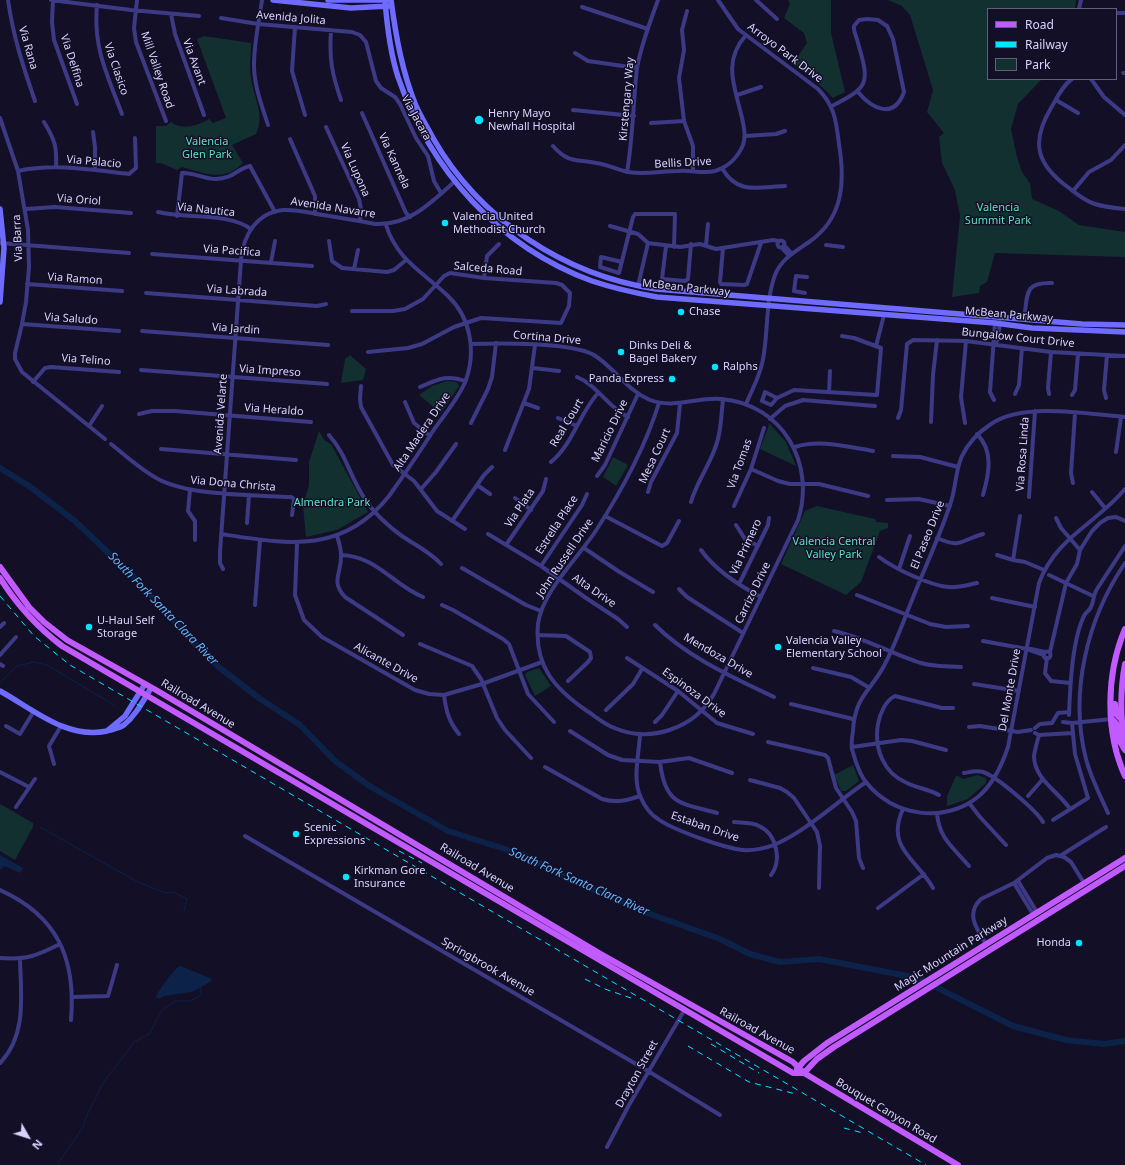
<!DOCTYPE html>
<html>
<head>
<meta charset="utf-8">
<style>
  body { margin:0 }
  #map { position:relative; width:1125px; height:1165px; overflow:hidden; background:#130f26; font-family:"Noto Sans",sans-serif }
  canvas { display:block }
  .legend { position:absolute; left:987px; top:8px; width:130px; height:72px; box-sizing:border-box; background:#130f26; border:1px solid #625e7d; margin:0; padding:5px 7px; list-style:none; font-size:12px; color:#d9d4ff }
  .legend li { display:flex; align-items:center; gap:8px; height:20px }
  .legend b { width:20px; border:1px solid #625e7d }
  .north { position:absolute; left:8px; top:1117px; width:40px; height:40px; -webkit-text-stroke:3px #130f26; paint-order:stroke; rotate:129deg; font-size:11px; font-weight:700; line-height:16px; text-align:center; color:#d9d4ff }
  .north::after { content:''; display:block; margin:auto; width:14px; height:18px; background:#d9d4ff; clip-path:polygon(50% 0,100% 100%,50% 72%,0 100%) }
</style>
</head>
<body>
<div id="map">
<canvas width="1125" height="1165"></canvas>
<ul class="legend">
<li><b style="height:5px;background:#c25bff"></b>Road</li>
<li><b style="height:5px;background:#00e5ff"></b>Railway</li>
<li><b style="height:11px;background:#12302f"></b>Park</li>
</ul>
<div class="north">N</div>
</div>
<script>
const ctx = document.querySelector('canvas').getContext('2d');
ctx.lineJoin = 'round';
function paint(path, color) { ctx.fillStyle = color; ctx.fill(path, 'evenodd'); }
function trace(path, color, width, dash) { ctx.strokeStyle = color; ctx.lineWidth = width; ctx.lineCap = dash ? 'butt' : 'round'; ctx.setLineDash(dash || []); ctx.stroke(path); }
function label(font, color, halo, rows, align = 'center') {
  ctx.font = font + ' "Noto Sans",sans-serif'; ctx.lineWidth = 3; ctx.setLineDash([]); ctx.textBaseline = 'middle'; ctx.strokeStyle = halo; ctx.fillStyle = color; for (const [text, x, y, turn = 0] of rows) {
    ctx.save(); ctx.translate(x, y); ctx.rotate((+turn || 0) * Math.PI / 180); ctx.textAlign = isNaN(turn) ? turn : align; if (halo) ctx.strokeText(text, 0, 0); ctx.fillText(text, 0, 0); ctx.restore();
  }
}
paint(new Path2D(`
  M788 0H831V33L845 92 833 98 816 81 793 64 807 43 804 33 784 18 790 4Z
  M888 0H1076L1075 9H988V79H1042L1018 104 1011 129 1017 157 1022 172 1030 183 1032 199 1059 211 1079 225 1125 232V257L995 253 987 282 980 286 979 293 952 297 960 216 955 190 942 163 939 137 944 133 927 112 933 90 910 15 902 6Z
  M204 36 251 43C251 55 249 67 251 78 254 97 265 116 256 134L232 145 243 163C223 183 205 173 182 167L177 170 161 163H156V126H166L171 122C181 131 199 125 209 119L213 123 226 118 197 39Z
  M350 355 366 369 363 380 341 383 345 359Z
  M447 381 457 382 459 386 441 413 419 395 432 386Z
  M769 423 786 442 796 466 760 449C763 439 768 432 769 423Z
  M319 431 324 440 331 444 368 512 337 530 306 537 303 506 309 485V462Z
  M613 457 628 465 616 486 603 477Z
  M817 506 875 519 876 522 888 523V528L880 531 861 582 846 595 781 564 805 511Z
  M539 668 551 686 535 696 525 675 527 672Z
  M853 765 859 781 846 791H841L834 775Z
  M978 775 986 778V783L968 799 947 806V796L956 776H958L963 779Z
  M0 804 33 823V827L15 860 0 851Z`), '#12302f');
paint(new Path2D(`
  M0 855 23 868 20 873 4 866 0 870Z
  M180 966 210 978 212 981 192 992 164 996 159 999 156 997C159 989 174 969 180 966Z`), '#0c2248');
trace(new Path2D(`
  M0 683 17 666 34 662 47 665 114 705
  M40 827 138 882 165 893 173 892 187 899 184 911
  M57 1165 83 1127 87 1115 103 1083 129 1049 133 1043 150 1033 161 1011 175 1001H190L201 995V986`), '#0c2248', 1);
trace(new Path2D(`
  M0 468 29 486 75 521 141 584 190 639 220 668 259 698 300 725 335 761 371 787 448 831 524 855 570 880 653 915 720 939 750 954 780 962 819 959 918 978 1013 1026 1066 1040 1104 1044 1125 1041`), '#0c2248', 6);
trace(new Path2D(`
  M8 0C13 36 23 66 35 101
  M51 0 131 10 199 16
  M53 0 52 22 54 40 77 104
  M137 0 134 28 136 42 166 121
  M262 0C259 22 254 43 254 65 254 86 262 106 268 125
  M718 0 738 29 818 89C835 106 836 121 839 144 845 181 844 218 809 242 796 251 781 259 775 275 766 300 768 327 764 353 762 371 753 388 746 404
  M756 0 777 19
  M97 5C93 48 107 74 122 114
  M582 7 648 29
  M1079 9 1081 0
  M687 11 682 30 684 50 679 78 684 121 693 146V171
  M1116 13H1125
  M171 14 175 34 204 115
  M221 18 258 24 352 32 360 35 366 42 376 81 381 88 395 97 400 104 416 138 428 156 434 181 441 193
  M295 27 292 71 305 115
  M331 31C329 59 332 74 341 100
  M575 53 588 61 637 68
  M1123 73H1125
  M1072 79C1062 86 1057 98 1051 108 1030 143 1037 165 1069 188 1077 194 1085 201 1095 204 1104 207 1115 208 1125 209
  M1091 79 1104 97 1125 115
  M737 95 761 87
  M1056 100 1078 113
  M832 106C869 87 870 84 858 43 857 37 853 32 854 26L859 20 867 19 878 20 887 26 893 39 904 92C894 120 872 109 858 92
  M573 110 634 116
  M362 113 406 213 410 217
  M0 118 18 171 28 230 29 267 26 302 22 324 15 353V359L22 372 105 439
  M44 122C55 140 57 147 56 167
  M651 123 684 121
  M326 127 359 199 361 209 360 221
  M93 132 95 147V170
  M745 136 776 134 785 131
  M290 139 315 196V214
  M553 146C568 163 575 159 596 163 607 164 617 170 628 172 645 175 662 171 679 171 691 170 704 174 715 171 728 167 738 157 743 145 746 136 744 127 742 118 735 87 722 62 746 35
  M722 168C737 195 758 187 785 186
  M18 171C54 163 93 170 129 174L136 168 135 138
  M627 172C633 138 633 103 637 68 641 45 650 22 658 0
  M1073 191 1089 172 1111 160 1125 145
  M26 209 55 207 131 213
  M158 212C186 219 227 212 251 229
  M177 216 182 173C193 172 204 179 216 179 233 179 238 168 250 166L275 212
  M610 226 638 234 648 243
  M777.5 244a3.5 3.5 0 1 1 7 0a3.5 3.5 0 1 1-7 0Z
  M329 241 332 261 342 268 387 272 394 270 406 260
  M0 243 129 253
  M706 245 708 224
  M784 245 792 254
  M826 245 843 247
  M666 246 662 279 685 281 688 279 691 244
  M723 248 720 282 721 284 744 285 747 284 761 243
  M782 248 789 256
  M152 254 312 266
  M271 262 275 241
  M622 262 601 257 600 267 619 273 633 217 635 214H675L674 247
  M354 269 358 250
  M484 278 487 256 499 244
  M27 284 122 291
  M638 286 648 243 680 247 700 244 716 249 773 240 779 241
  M146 293 317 306 326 304
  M805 293 794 291 796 276 807 277
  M352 311H393L405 309 423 299 444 276 450 273 484 278 556 283 562 285 570 293 569 306 561 323 481 318 454 327 422 344 408 348 368 352
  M1024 319C1028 295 1023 282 1052 283
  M22 324 119 331
  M142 331 328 345
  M471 344C499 343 571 342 594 355 615 368 626 390 650 400 674 409 697 397 721 399 783 404 816 464 798 520L714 694C694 729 649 744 612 727 603 723 595 716 587 711 555 689 534 666 538 624 542 592 577 559 595 532 621 492 645 448 659 403
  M995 344 998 339 1000 322
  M876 346 884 315
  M533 368 559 371
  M141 370 327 384
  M577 377C597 385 608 407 628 417
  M33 382 45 368 51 367 119 372
  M361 386 360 398 361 407 393 465 414 481 437 511 465 529
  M420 387C437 380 447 374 465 381
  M829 392 830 371
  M1015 394 1019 385 1022 348
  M1049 394 1048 388 1051 352
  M1072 395 1075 390 1078 354
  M777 398 765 392 762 401 771 405 777 398 794 390 877 395 881 348 854 338 842 336
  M1106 398 1104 390 1107 355
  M994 400 990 392 995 322
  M405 402 414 423 430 436
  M524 403 538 408
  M139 414 152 411H175L311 422
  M1125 417C1086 414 1024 402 991 424 979 432 968 443 962 456 955 471 956 489 950 505 940 535 926 565 914 595 905 617 897 640 886 662 872 691 855 694 853 731 852 737 851 744 852 749 855 760 859 774 866 782 893 817 946 824 979 796 994 783 1002 765 1008 747L1039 583C1056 537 1096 524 1125 489
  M558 418 577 426
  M898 418 901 410 907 344 913 340 966 341 1051 352 1125 356
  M770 419 785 406 803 400 875 406
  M931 422 933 375 937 340
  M471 423 488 389 492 377 496 343
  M965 423 961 397 966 341
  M89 426 102 406
  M977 434C994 451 989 474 983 495
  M329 435C346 454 351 479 365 499 373 512 389 527 402 536 415 545 430 552 441 564
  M111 444C126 456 141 470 158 479 189 496 254 495 291 497L294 499 292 515
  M795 447C820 439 847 447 873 451
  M161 449 296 460
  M505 450 529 389 535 345
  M1116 452 1121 417
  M893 456 920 457 958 467
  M551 462C573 444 579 414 598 393
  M751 469 778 481 790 484H819L868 496
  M597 476 605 465 638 394
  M1073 483 1071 473 1075 413
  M477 485 490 494
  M421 489 436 472 456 444
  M190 490 188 511 195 521V540
  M648 492 651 482 677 433 680 404
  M1092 492 1105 508
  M1029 497 1035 411
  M515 498 531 510
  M887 500 919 499 950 506
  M691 502C696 484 707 469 714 451 721 435 721 417 723 399
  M734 506 751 469 764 428
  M605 516 662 546 667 543 679 521
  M1056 518 1061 528 1080 550
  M452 521 484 475 492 467
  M247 523 249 495
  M736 525 745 539 758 546
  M221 534C287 544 342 555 389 496 404 475 419 453 433 431 444 415 459 398 466 380 476 351 471 318 448 296 423 272 397 260 386 225
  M488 534 541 566 586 598 618 619 627 627
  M337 536C339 542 341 549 341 555 342 573 330 581 345 597L403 635
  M937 538C962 549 960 540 983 534
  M297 544 295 595 304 620 322 637 415 690 429 694 444 695 482 684 542 662
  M506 545 543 491 546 479
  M584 548 618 571 653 592
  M701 550C716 571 738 585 761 597
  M341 555C377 556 393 585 423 597
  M997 555 1013 560 1020 516
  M879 557C895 569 929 585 948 587 958 588 967 585 977 583
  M1013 560 1025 562 1044 570
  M541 566 582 505 587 494
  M462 568 526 605 541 611
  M223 569 220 563V552L241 260C243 236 256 213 283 210 296 209 310 213 323 215 340 218 358 220 375 224 408 226 431 203 454 182
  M899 569 910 536
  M1049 575 1093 596
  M739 584 768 525 769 518
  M679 589 687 597 743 633
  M857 595 930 624 946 627 968 626
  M992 598 1035 607
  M255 605 260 540
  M442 605 453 610 503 639 509 644 528 694 554 722
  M655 625C687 657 734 678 774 697
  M0 627 4 623
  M834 631C862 637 888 652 915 661 929 667 946 666 961 667
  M538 635 566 636 590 652 591 658 588 662 568 681
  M983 641 1027 649 1044 655
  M420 644 472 666 481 679 497 718 505 730 531 758
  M1027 649H1031L1045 652
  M1043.5 655a3.5 3.5 0 1 1 7 0a3.5 3.5 0 1 1-7 0Z
  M1050 652 1066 583 1077 564 1080 550 1092 531 1100 523 1108 518 1116 517 1125 521
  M0 655 16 637
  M627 658 678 691 717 723 753 734
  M1047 658 1045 673 1051 681 1070 683
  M0 664 3 666
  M813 668 851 677 868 687
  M974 684 1019 691
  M444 695C446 711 449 722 459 734
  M791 704 853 719
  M606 710 633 684 642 669
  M1069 715C1070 688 1072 638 1085 614 1087 612 1090 610 1091 607 1094 601 1093 595 1097 589L1125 546
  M655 722 662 715 678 691
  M1063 722 1072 723 1112 719
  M6 726 20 734 34 711
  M969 727 980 726 1018 732 1031 730
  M1035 728 1040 724 1052 723 1058 713 1069 712
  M570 731 608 755 622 760 660 762 689 758 732 773
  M1035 733 1039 735 1072 733
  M640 735C639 754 632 780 641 798 645 807 650 814 658 819 673 830 724 848 743 850 753 851 767 848 776 844 805 832 838 801 866 782
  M1039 735C1037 742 1035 749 1034 756 1034 779 1059 792 1070 809
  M768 742 825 755 828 758 836 788 852 812 856 821 859 858 863 868
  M852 747 901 740 912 741 946 750
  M660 762C665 805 680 803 717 813
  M54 764 49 746 61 726
  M545 767 602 799C616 803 626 801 640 796
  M0 772 29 787
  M964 773C970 772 976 770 983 772 996 776 1036 810 1043 822
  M750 780 780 788 787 792 794 798 817 832 820 846 819 888
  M939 795C928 789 917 788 907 783 883 773 874 748 878 724 880 713 886 700 895 696L942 708H953
  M1028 796 1043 779
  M969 803 980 817 1006 845
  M16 807 35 779
  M903 809C885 848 917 859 933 888
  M937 813C939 839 953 847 969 866
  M1108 813C1100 795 1091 778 1086 759 1069 693 1087 619 1125 563
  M1053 820 1088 798 1075 754 1072 723
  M734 822C742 823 752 822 759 826 777 834 782 861 771 875
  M245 836 648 1071 720 1115
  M1060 856 1106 827
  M1018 881 1035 909V913
  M1014 883 1031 911 1035 913
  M0 890C58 916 76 959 71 1020
  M878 908 924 874
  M986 944C977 929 965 914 981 899L1014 883 1047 858 1056 855 1064 857 1071 862 1084 883
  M0 958C27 960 36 956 60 944
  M73 997 108 996 117 965
  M0 1063C27 1035 21 995 20 960
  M607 1147 629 1105 685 1009`), '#3d3a85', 4);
trace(new Path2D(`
  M273 0 351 8 388 6
  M328 0H388
  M385 0C387 26 390 52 398 77 430 170 499 247 592 281 613 288 635 293 657 297L995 323 1032 328 1125 332
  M391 0C396 37 402 71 416 106 421 117 427 127 433 138 480 220 564 275 656 289L1082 324 1125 325
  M0 209 4 248 0 302
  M0 691C33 709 67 740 107 731 113 729 118 729 124 725 136 715 143 701 151 688
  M108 730 125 716 145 684`), '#6f6bff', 5.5);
trace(new Path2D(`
  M0 567 29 607 44 622 67 640 156 690 599 953 793 1062 804 1073 958 1165
  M0 578C17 605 37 627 62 646L793 1073H804
  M1125 629C1106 674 1105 732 1125 776
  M1125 664C1120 691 1120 717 1125 744
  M1115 704 1116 714 1121 719
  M1112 719 1116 723 1119 740 1125 750
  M797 1069 804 1061 827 1043 1125 858
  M804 1073 817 1059 834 1047 1125 866`), '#c25bff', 6);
trace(new Path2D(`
  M0 596 34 636 70 665 926 1165
  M399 851 422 863
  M585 979 605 989 631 998
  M711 1044 759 1073
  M688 1046 749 1082 796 1094
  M844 1128 863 1133`), '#00e5ff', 1, [6, 5]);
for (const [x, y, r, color] of [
  [479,120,5,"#00e5ff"],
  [445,223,4,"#00e5ff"],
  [681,312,4,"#00e5ff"],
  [621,352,4,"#00e5ff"],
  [715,367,4,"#00e5ff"],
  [672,379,4,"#00e5ff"],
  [89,627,4,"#00e5ff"],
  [778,647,4,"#00e5ff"],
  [296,834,4,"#00e5ff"],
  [346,877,4,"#00e5ff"],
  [1079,943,4,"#00e5ff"]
]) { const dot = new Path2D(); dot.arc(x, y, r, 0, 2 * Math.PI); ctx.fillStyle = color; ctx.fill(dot); trace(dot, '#130f26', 1.5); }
label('11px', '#d9d4ff', '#130f26', [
  ["Avenida Jolita",291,18,5],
  ["Via Rana",28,48,74],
  ["Arroyo Park Drive",785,53,37],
  ["Via Delfina",72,61,72],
  ["Via Avant",194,62,70],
  ["Via Clasico",116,69,71],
  ["Mill Valley Road",157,70,71],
  ["Kirstengary Way",627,99,-85],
  ["Via Jacara",416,118,61],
  ["Via Kannela",394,161,65],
  ["Via Palacio",94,162,5],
  ["Bellis Drive",683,163,-3],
  ["Via Lupona",355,170,66],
  ["Via Oriol",79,200,4],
  ["Avenida Navarre",333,208,9],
  ["Via Nautica",206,210,6],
  ["Via Barra",18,238,-93],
  ["Via Pacifica",232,251,4],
  ["Salceda Road",488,269,5],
  ["Via Ramon",75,279,4],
  ["McBean Parkway",686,288,6],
  ["Via Labrada",237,291,4],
  ["McBean Parkway",1009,315,5],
  ["Via Saludo",71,319,4],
  ["Via Jardin",236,329,4],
  ["Cortina Drive",547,338,5],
  ["Bungalow Court Drive",1018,338,6],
  ["Via Telino",86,360,4],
  ["Via Impreso",270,371,4],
  ["Via Heraldo",274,410,4],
  ["Avenida Velarte",221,414,-86],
  ["Real Court",567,423,-59],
  ["Maricio Drive",610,431,-64],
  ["Alta Madera Drive",422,432,-56],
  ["Via Rosa Linda",1023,454,-86],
  ["Mesa Court",655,456,-65],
  ["Via Tomas",740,464,-70],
  ["Via Dona Christa",233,484,5],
  ["Via Plata",520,508,-56],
  ["Estrella Place",557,525,-57],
  ["El Paseo Drive",928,535,-68],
  ["Via Primero",746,547,-65],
  ["John Russell Drive",565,558,-56],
  ["Alta Drive",594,591,34],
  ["Carrizo Drive",753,593,-64],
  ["Mendoza Drive",718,656,30],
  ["Alicante Drive",386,663,29],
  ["Del Monte Drive",1010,690,-80],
  ["Espinoza Drive",694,693,36],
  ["Railroad Avenue",198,704,31],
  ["Estaban Drive",705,827,19],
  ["Railroad Avenue",477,868,31],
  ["Magic Mountain Parkway",951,954,-32],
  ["Springbrook Avenue",488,967,30],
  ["Railroad Avenue",757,1031,29],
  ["Drayton Street",637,1074,-61],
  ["Bouquet Canyon Road",886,1111,31]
]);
label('11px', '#d9d4ff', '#130f26', [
  ["Henry Mayo",488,114],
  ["Newhall Hospital",488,127],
  ["Valencia United",453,217],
  ["Methodist Church",453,230],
  ["Chase",689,312],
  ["Dinks Deli &",629,346],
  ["Bagel Bakery",629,359],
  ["Ralphs",723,367],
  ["Panda Express",664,379,"right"],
  ["U-Haul Self",97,621],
  ["Storage",97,634],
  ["Valencia Valley",786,641],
  ["Elementary School",786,654],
  ["Scenic",304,828],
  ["Expressions",304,841],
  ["Kirkman Gore",354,871],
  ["Insurance",354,884],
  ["Honda",1071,943,"right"]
], 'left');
label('11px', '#5fe0c0', '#130f26', [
  ["Valencia",207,142],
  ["Glen Park",207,155],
  ["Valencia",998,208],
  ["Summit Park",998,221],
  ["Almendra Park",332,503],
  ["Valencia Central",834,542],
  ["Valley Park",834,555]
]);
label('italic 12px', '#62b6ff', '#130f26', [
  ["South Fork Santa Clara River",163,609,46],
  ["South Fork Santa Clara River",579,882,24]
]);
</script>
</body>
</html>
